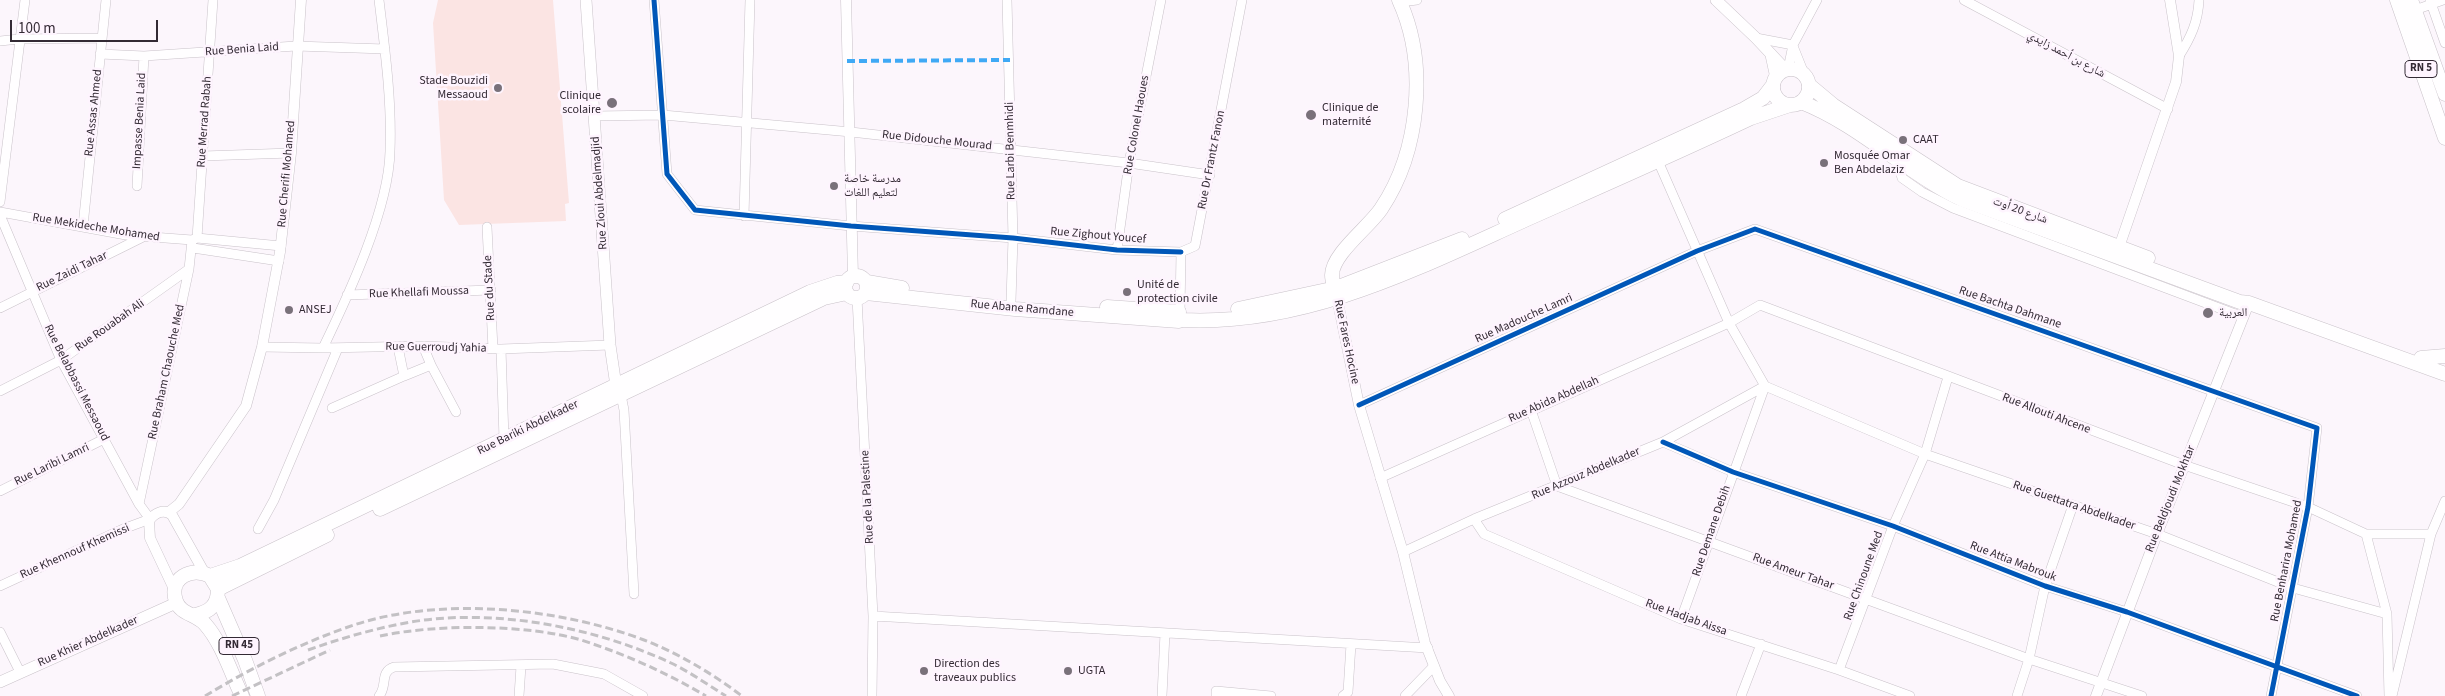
<!DOCTYPE html>
<html>
<head>
<meta charset="utf-8">
<style>
  body { margin:0 }
  #map { position:relative; width:2445px; height:696px; overflow:hidden; background:#fcf6fc; font-family:"Source Sans 3",sans-serif }
  canvas { display:block }
  .scale { position:absolute; left:10px; top:20px; width:148px; height:22px; box-sizing:border-box; border:2px solid #332a34; border-top:0; padding-left:6px; font-size:15px; line-height:18px; white-space:nowrap; color:#332a34; -webkit-text-stroke:4px #fef4fe; paint-order:stroke }
</style>
</head>
<body>
<div id="map">
<canvas width="2445" height="696"></canvas>
<div class="scale">100 m</div>
</div>
<script>
const ctx = document.querySelector('canvas').getContext('2d');
ctx.lineJoin = 'round';
function paint(path, color) { ctx.fillStyle = color; ctx.fill(path, 'evenodd'); }
function trace(path, color, width, dash) { ctx.strokeStyle = color; ctx.lineWidth = width; ctx.lineCap = dash ? 'butt' : 'round'; ctx.setLineDash(dash || []); ctx.stroke(path); }
function label(font, color, halo, rows, align = 'center') {
  ctx.font = font + ' "Source Sans 3","Noto Naskh Arabic",sans-serif'; ctx.lineWidth = 5; ctx.setLineDash([]); ctx.textBaseline = 'middle'; ctx.strokeStyle = halo; ctx.fillStyle = color; for (const [text, x, y, turn = 0] of rows) {
    ctx.save(); ctx.translate(x, y); ctx.rotate((+turn || 0) * Math.PI / 180); ctx.textAlign = isNaN(turn) ? turn : align; if (halo) ctx.strokeText(text, 0, 0); ctx.fillText(text, 0, 0); ctx.restore();
  }
}
paint(new Path2D(`
  M438 0H553L569 203 565 204 566 221 459 225 444 200 433 23Z`), '#fbe4e3');
const minor = new Path2D(`
  M654 0 667 174 695 210 851 226 1013 238 1117 250 1181 252
  M1007 0 1013 238 1011 301
  M1964 0 2168 109
  M2430 0 2445 43
  M1400 2 1417 0
  M2415 10 2443 0
  M1756 38 1793 45
  M0 41 19 39 102 38
  M1793 46 1805 76
  M100 54 144 56 296 46 385 49
  M2179 56C2191 37 2198 22 2199 0
  M1788 69 1793 45 1817 0
  M594 116 663 115 851 132 1129 163 1210 175
  M203 156 291 153
  M1897 160 1902 178 1922 192 1953 208 2243 317
  M1658 161 1729 323 1765 386
  M137 186 144 56
  M0 202 25 0
  M0 212 126 235 192 240
  M0 215 61 360 139 504 150 519 123 529 0 586
  M744 216 750 0
  M83 226 106 0
  M487 227 493 349
  M197 238 281 246
  M192 240 197 238 213 0
  M193 248 279 261
  M1117 250 1129 163 1161 0
  M347 295 491 290
  M857 298 873 616 872 696
  M0 308 143 237
  M1180 312 1181 252 1195 246 1242 0
  M262 347 323 348 423 346 501 349 610 345
  M323 348C348 296 389 209 390 151 392 101 385 50 379 0
  M501 349 504 439
  M431 365 456 412
  M404 376 431 365 423 346
  M1765 386 1925 454 2157 534 2293 588 2387 614
  M0 391 61 360 189 269
  M621 395 624 410 634 594
  M1359 405 1697 251 1755 229 2317 428 2308 507 2271 696
  M332 408 404 376 398 347
  M1531 410 1557 486 2029 659 2142 696
  M1663 442 1733 472 1893 526 2045 586 2127 612 2357 696
  M1380 478 1729 323 1760 305 2184 465 2308 507 2366 534H2431
  M0 491 104 439
  M139 504 189 269 192 240
  M1474 519 1484 534 1681 619 1839 670 1910 696
  M258 529 274 500 338 348
  M2366 534 2387 614 2389 696
  M1403 552 1474 519 1663 442 1765 386
  M873 616 1428 648
  M1681 619 1765 386
  M0 632 20 672
  M1839 670 1893 526 1925 454 1948 377
  M379 696C388 686 379 672 394 667L553 664 604 674 643 696
  M519 696 521 666
  M1162 696 1165 633
  M1216 696V691L1271 696
  M1343 696 1348 692 1351 644
  M1405 696 1434 666
  M1741 696 1761 644
  M2017 696 2029 659 2045 586 2073 505
  M2392 696 2431 534 2445 501`);
const tertiary = new Path2D(`
  M846 0 853 276
  M2117 253 2176 82 2179 56 2170 0
  M1337 298 1359 405 1403 552 1425 643 1440 681 1449 696
  M169 512 179 504 246 406 262 347 280 252 291 153 301 0
  M174 589 150 538 149 521C154 513 164 508 172 515L204 572
  M2096 696 2157 534 2249 303`);
const secondary = new Path2D(`
  M586 0 610 345 616 386
  M1716 0 1756 38 1786 70
  M1771 55 1776 78
  M0 682 176 603`);
const primary = new Path2D(`
  M2397 0 2445 138
  M2411 0 2445 94
  M1773 87a18 18 0 1 1 36 0a18 18 0 1 1-36 0Z
  M1809 85 1833 105 1958 186 2148 258
  M1801 102C1860 125 1906 173 1963 200L2240 302 2249 303 2445 374
  M1505 219 1744 109 1763 98 1773 85
  M845 287a11 11 0 1 1 22 0a11 11 0 1 1-22 0Z
  M867 282 902 288
  M866 293 1015 309 1179 321
  M1337 298C1336 290 1332 283 1332 275 1332 254 1369 227 1381 209 1420 151 1428 63 1399 0
  M1107 307 1179 312
  M1238 309 1336 288 1462 239
  M1183 320C1309 326 1422 266 1534 216 1606 184 1679 152 1751 118L1790 105
  M2421 358 2445 356
  M380 509 824 298 847 293
  M210 576 240 566 810 292 837 283 847 282
  M218 589 327 535
  M218 598 245 660 258 696
  M195 615C210 612 218 605 218 589L210 576C192 566 168 578 176 601 180 614 196 614 205 624 222 643 231 673 242 696`);
trace(minor, '#c9c2c9', 10);
trace(tertiary, '#c9c2c9', 11);
trace(secondary, '#c9c2c9', 12);
trace(primary, '#c9c2c9', 15);
trace(minor, '#fffeff', 9);
trace(tertiary, '#fffeff', 10);
trace(secondary, '#fffeff', 11);
trace(primary, '#fffeff', 14);
trace(new Path2D(`
  M380 636C435 624 527 624 581 640 625 654 667 673 706 696
  M308 650C342 638 376 628 411 622 495 608 594 627 671 663 690 672 708 685 726 696
  M205 696C251 668 303 642 354 625 441 596 560 608 644 640 678 653 713 674 742 696
  M232 696 330 650`), '#c3c1c4', 3, [8, 4]);
trace(new Path2D(`
  M847 61 1010 60`), '#3fa9f5', 4, [8, 4]);
trace(new Path2D(`
  M654 0 667 174 695 210 851 226 1013 238 1117 250 1181 252
  M1359 405 1697 251 1755 229 2317 428 2308 507 2271 696
  M1663 442 1733 472 1893 526 2045 586 2127 612 2357 696`), '#0057b8', 5);
for (const [x, y, r, color] of [
  [498,88,5,"#79717a"],
  [612,103,6,"#79717a"],
  [1311,115,6,"#79717a"],
  [1903,140,5,"#79717a"],
  [1824,163,5,"#79717a"],
  [834,186,5,"#79717a"],
  [1127,292,5,"#79717a"],
  [289,310,5,"#79717a"],
  [2208,313,6,"#79717a"],
  [924,671,5,"#79717a"],
  [1068,671,5,"#79717a"]
]) { const dot = new Path2D(); dot.arc(x, y, r, 0, 2 * Math.PI); ctx.fillStyle = color; ctx.fill(dot); trace(dot, '#fef4fe', 2); }
for (const [x, y, w] of [
  [2421,69,32],
  [239,646,40]
]) { const box = new Path2D(); box.roundRect(x - w / 2, y - 8.5, w, 17, 4); ctx.fillStyle = '#fef4fe'; ctx.fill(box); trace(box, '#332a34', 1); }
label('bold 11px', '#332a34', null, [
  ["RN 5",2421,69],
  ["RN 45",239,646]
]);
label('12px', '#332a34', '#fef4fe', [
  ["Rue Benia Laid",242,50,-4],
  ["شارع بن أحمد زايدي",2066,55,28],
  ["Rue Assas Ahmed",94,113,-84],
  ["Impasse Benia Laid",140,121,-87],
  ["Rue Merrad Rabah",205,122,-86],
  ["Rue Colonel Haoues",1137,125,-80],
  ["Rue Didouche Mourad",937,141,6],
  ["Rue Larbi Benmhidi",1011,151,-91],
  ["Rue Dr Frantz Fanon",1212,160,-79],
  ["Rue Cherifi Mohamed",287,174,-85],
  ["Rue Zioui Abdelmadjid",600,193,-94],
  ["شارع 20 أوت",2020,211,20],
  ["Rue Mekideche Mohamed",96,228,9],
  ["Rue Zighout Youcef",1098,236,5],
  ["Rue Zaidi Tahar",72,272,-26],
  ["Rue du Stade",490,288,-93],
  ["Rue Khellafi Moussa",419,293,-2],
  ["Rue Bachta Dahmane",2010,308,19],
  ["Rue Abane Ramdane",1022,309,5],
  ["Rue Madouche Lamri",1524,319,-24],
  ["Rue Rouabah Ali",110,326,-35],
  ["Rue Fares Hocine",1346,342,78],
  ["Rue Guerroudj Yahia",436,348,1],
  ["Rue Braham Chaouche Med",167,372,-78],
  ["Rue Belabbassi Messaoud",76,383,63],
  ["Rue Abida Abdellah",1554,400,-24],
  ["Rue Allouti Ahcene",2046,414,21],
  ["Rue Bariki Abdelkader",528,428,-26],
  ["Rue Laribi Lamri",52,465,-26],
  ["Rue Azzouz Abdelkader",1586,474,-23],
  ["Rue de la Palestine",868,497,-93],
  ["Rue Beldjoudi Mokhtar",2171,499,-68],
  ["Rue Guettatra Abdelkader",2074,506,19],
  ["Rue Demane Debih",1712,531,-71],
  ["Rue Khennouf Khemissi",75,552,-24],
  ["Rue Benharira Mohamed",2287,561,-79],
  ["Rue Attia Mabrouk",2013,562,21],
  ["Rue Ameur Tahar",1793,572,20],
  ["Rue Chinoune Med",1864,576,-70],
  ["Rue Hadjab Aissa",1686,618,20],
  ["Rue Khier Abdelkader",88,642,-24]
]);
label('12px', '#332a34', '#fef4fe', [
  ["Stade Bouzidi",488,81,"right"],
  ["Messaoud",488,95,"right"],
  ["Clinique",601,96,"right"],
  ["scolaire",601,110,"right"],
  ["Clinique de",1322,108],
  ["maternité",1322,122],
  ["CAAT",1913,140],
  ["Mosquée Omar",1834,156],
  ["Ben Abdelaziz",1834,170],
  ["مدرسة خاصة",844,179],
  ["لتعليم اللغات",844,193],
  ["Unité de",1137,285],
  ["protection civile",1137,299],
  ["ANSEJ",299,310],
  ["العربية",2219,313],
  ["Direction des",934,664],
  ["traveaux publics",934,678],
  ["UGTA",1078,671]
], 'left');
</script>
</body>
</html>
